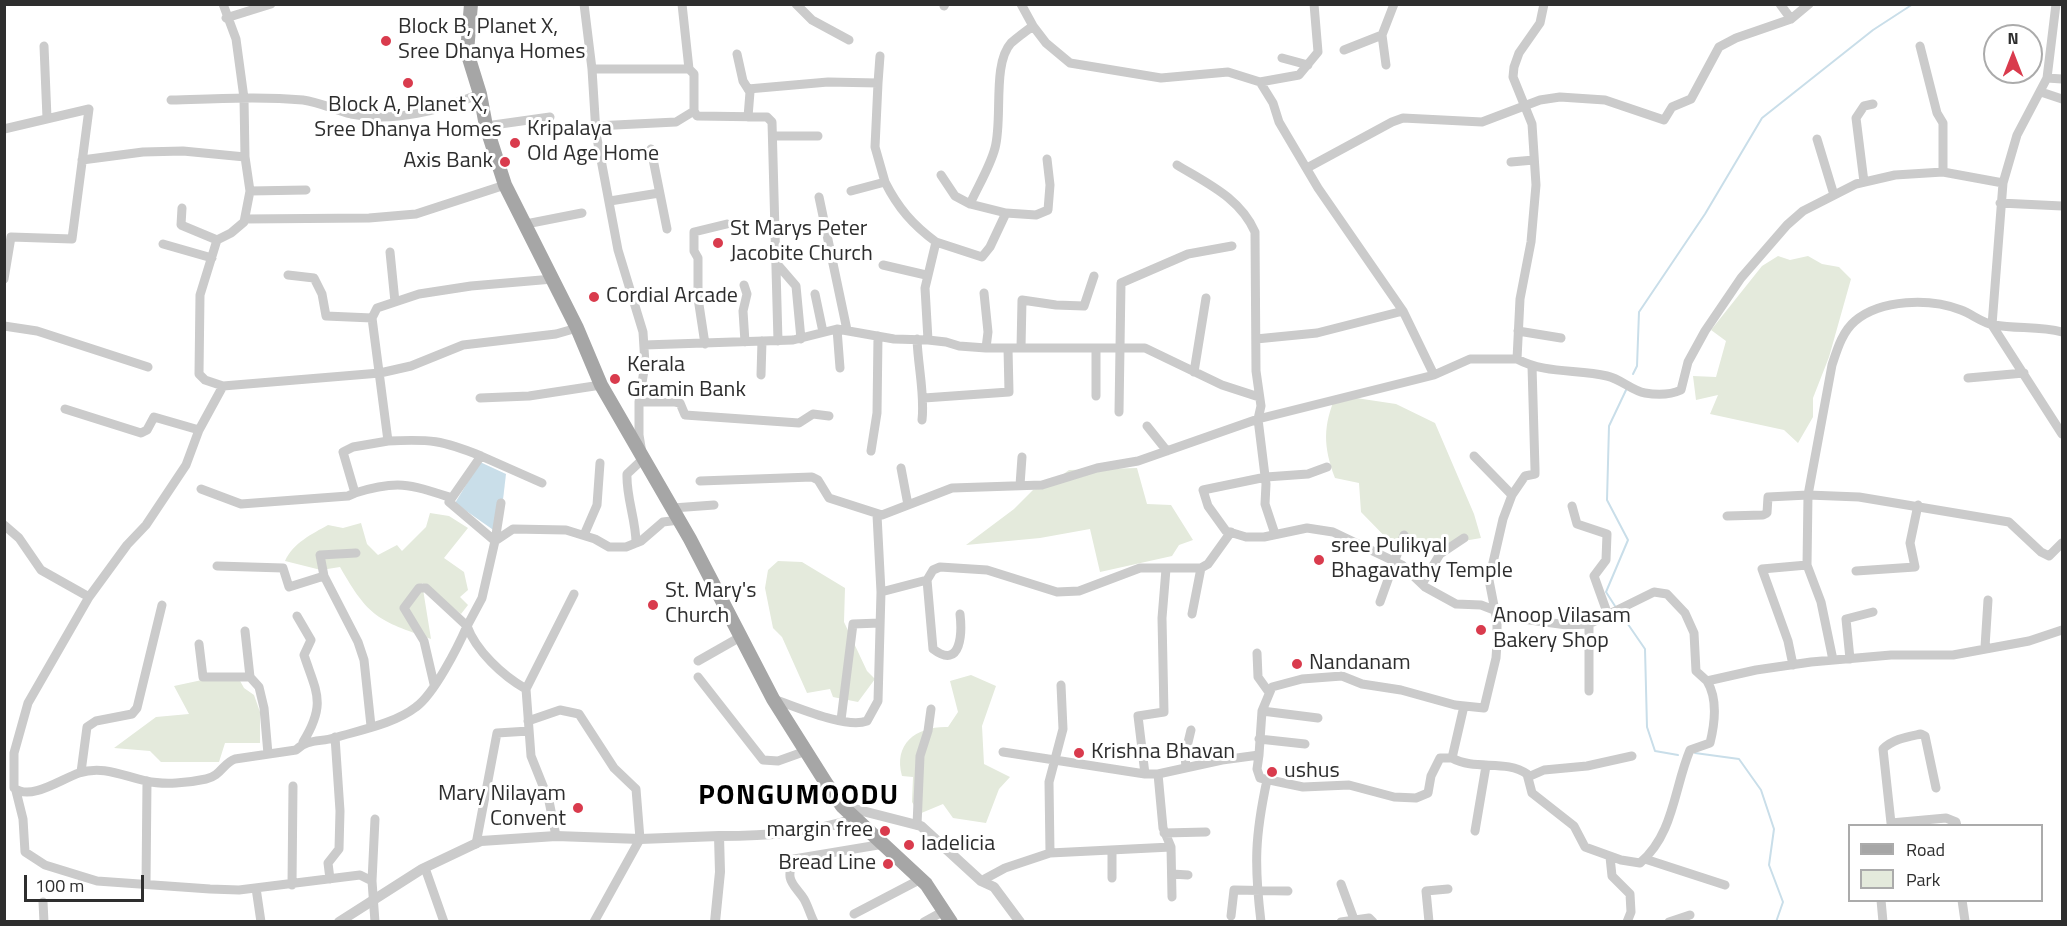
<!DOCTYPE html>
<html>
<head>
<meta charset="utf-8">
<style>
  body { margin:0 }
  #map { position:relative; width:2067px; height:926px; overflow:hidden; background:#fff; font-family:"Titillium Web",sans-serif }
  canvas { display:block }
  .frame { position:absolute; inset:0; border:6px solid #2e2e2e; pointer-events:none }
  .legend { position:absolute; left:1848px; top:824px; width:195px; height:78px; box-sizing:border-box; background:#fff; border:2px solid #ababab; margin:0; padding:8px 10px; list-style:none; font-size:18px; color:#2e2e2e }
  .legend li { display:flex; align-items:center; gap:12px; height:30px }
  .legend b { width:30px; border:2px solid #ababab }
  .north { position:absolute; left:1983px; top:24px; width:60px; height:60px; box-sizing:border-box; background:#fff; border:2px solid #ababab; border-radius:50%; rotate:0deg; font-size:16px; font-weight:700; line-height:24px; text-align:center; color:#2e2e2e }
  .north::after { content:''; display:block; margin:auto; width:21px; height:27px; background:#d93b4d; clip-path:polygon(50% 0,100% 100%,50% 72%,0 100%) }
  .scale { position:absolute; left:24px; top:875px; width:120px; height:27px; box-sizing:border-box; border:3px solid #2e2e2e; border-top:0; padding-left:8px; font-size:18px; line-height:21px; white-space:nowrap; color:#2e2e2e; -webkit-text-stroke:4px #fff; paint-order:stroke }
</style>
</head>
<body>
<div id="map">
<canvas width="2067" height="926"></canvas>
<div class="frame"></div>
<ul class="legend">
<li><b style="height:8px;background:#a6a6a6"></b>Road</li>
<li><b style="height:16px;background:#e4eadc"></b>Park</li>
</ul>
<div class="north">N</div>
<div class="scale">100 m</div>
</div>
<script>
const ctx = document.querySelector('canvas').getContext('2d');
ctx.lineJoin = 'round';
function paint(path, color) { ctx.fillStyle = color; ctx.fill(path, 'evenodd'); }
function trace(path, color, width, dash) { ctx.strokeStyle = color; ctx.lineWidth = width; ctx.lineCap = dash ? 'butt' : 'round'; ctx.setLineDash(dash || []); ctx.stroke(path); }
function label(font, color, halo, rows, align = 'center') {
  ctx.font = font + ' "Titillium Web",sans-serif'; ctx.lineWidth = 6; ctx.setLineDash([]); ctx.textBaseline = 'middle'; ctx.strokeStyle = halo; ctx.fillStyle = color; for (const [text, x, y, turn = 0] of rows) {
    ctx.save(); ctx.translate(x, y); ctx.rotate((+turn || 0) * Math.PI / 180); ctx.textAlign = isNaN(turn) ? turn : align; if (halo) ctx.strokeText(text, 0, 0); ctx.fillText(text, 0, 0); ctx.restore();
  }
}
paint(new Path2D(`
  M1778 256 1790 260 1808 256 1822 264 1839 267 1851 279 1829 357 1813 398V417L1798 443 1784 430 1710 414 1718 395 1696 400 1693 376 1716 377 1726 341 1711 330 1762 266Z
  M1336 395 1396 404 1435 423 1474 514 1481 538 1400 552 1361 512 1359 483 1335 478C1323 446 1323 426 1336 395Z
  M1137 468 1147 504 1171 505 1193 540 1179 545 1172 556 1100 572 1090 529 1040 538 966 545 1014 509 1033 490 1047 486 1069 470Z
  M430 513 449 516 468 528 444 558 464 572 468 590 460 597 468 605 461 614 422 583 431 639C378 620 369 618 340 567L321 570 285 561C293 543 312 534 328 525L343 528 361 523 367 544 378 555 397 545 402 551 426 527Z
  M778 561 802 562 845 588 844 622 867 671 875 679 858 702 833 697 830 689 807 693 782 637 773 628 765 588 768 570Z
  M971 675 996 686 982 726 984 764 1010 777 999 789 986 823 953 818 943 804 919 814 912 802 913 777 902 776C893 743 917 726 948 727L958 712 950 681Z
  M239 679 244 688 254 695 260 712V743H225L219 762H161L150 751 114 748 156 717 189 714 174 686 202 680Z`), '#e4eadc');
paint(new Path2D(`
  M480 462 506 474 499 534 455 503Z`), '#c9dee9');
trace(new Path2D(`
  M1633 374 1637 366 1639 312 1705 214 1762 118 1873 30 1913 4
  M1615 606 1606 592 1628 540 1607 500 1609 426 1627 388
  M1623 617 1645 649 1647 727 1655 751 1678 755
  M1695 753 1739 759 1761 790 1774 829 1769 865 1783 902 1776 922`), '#c9dee9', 2);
trace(new Path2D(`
  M223 4 236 39 244 98 245 157 250 191 244 222 231 233 217 240 200 295 199 374 205 380 223 386 199 430 186 465 146 525 127 545 89 597 28 703 14 753V788C31 801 61 779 79 773 103 765 123 776 146 781 164 785 188 783 206 779 221 776 223 763 235 759L296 750C307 739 320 742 334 738 360 730 394 724 416 707 434 694 458 647 467 626L426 588H419L404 608 424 641 434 684
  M584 4 592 69 596 133 618 250 643 332 645 364 639 402V435L643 459 627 474C626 497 636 520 636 543
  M682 4 689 69
  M796 4 812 20 849 40
  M1021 4 1033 26
  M1544 4 1540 23 1519 53 1514 67 1513 77 1532 124 1536 185 1531 242 1520 299 1517 359C1545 374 1577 369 1607 376 1621 379 1632 391 1645 393 1657 395 1670 395 1681 390L1688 362 1705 331 1741 278 1787 225 1803 211 1856 184 1895 175 1943 172 2003 183
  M1780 4 1791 19
  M2056 4 2047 78 2017 135 2003 183 1992 325 2062 434
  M944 6 945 4
  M226 18 271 4
  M44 46 47 118
  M1920 46 1937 113 1943 123V172
  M1344 50 1382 35
  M737 54 743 81 750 92 748 117
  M1282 58 1308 65
  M1386 65 1382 35 1394 4
  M592 69H689L694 74V111L697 116 767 117 772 122 778 341
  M2047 78 2062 79
  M1260 82 1299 75 1318 52 1314 4
  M878 83 880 56
  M748 89 828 82 878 83 875 147 885 182
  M2041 92 2062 99
  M171 100C214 99 259 96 303 100 319 102 335 110 351 114 395 123 440 110 480 94
  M486 126 550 117
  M595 126 676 122 694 111
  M4 129 89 109 72 239 11 237 4 279
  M773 136H818
  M1817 139 1834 195
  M651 149 667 229
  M82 160 143 152 183 151 245 157
  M1511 162 1534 160
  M1177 165C1208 184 1240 198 1255 232L1256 371 1261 406 1258 419 1266 484 1265 504 1275 534
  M1307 168 1392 122 1403 118 1482 122 1540 100 1560 97 1605 100 1664 120 1672 107 1691 99 1719 47 1736 38 1791 19 1809 4
  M941 175 955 196 970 204
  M1864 182 1856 118 1864 106 1873 104
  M250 191 306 190
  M819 197 847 330
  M610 201 659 193
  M2000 203 2062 206
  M182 208 181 225 217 240
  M1006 213 970 204C978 186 990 167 995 148 1003 119 992 64 1011 43 1018 37 1026 31 1033 26L1046 43 1070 63 1161 78 1228 72 1260 82 1273 103 1279 122 1318 188 1403 311 1434 375
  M245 219 369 218 416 214 505 185
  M526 224 582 213
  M936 242 982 257 990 247 1006 213 1036 215 1048 210 1050 185 1047 159
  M163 244 212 258
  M390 252 395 302
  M777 264 796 286 801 339
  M883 265 926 275
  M288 275 314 278 322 294 326 316 372 318
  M553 279 471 286 419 294 377 308 372 318 388 441C430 439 442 440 481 456L449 502 495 541 482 598 467 626C476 651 503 676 526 689L531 756 549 801 556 836
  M744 285 747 294 743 311 745 342
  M984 293 988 332 986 348
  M815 294 823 332
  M4 326 37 331 148 367
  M837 329 840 368
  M1518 331 1561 338
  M917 339C918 367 925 394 922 420
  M1256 339 1317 333 1403 311
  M928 340 946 342 959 346 986 348H1145L1222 385 1259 397
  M705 344 698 298V258L694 251V232L727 224
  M644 345 793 340 837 329 894 339 928 340 925 288 936 242C913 225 898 208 885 182L851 191
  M1021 348 1022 300 1056 305 1084 306 1094 276
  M1096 349V396
  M1194 372 1206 298
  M761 375 762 341
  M1968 378 2024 373
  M223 386 380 373 411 366 463 345 556 334 577 328
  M480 398 529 396 601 385
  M924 398 1009 392 1008 348
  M639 402H675L680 403 685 415 799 423 813 414 829 416
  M65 409 141 433 147 430 154 417 199 430
  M1119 412 1121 283 1188 254 1232 246
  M1147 426 1167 451
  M871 451 877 413 878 336
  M481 456 542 483
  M1474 456 1512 495
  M1327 467 1308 474 1266 477 1203 490 1208 506 1226 531 1246 537H1264L1307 528 1333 532 1402 565 1425 587 1456 604 1481 605 1515 618 1567 625 1589 624 1654 592 1667 594 1685 613 1694 633 1696 671 1707 681 1756 670 1811 662 1891 655H1953L2029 641 2062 630
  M901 468 908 505
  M700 481 812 477 818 480 829 498 882 515 952 488 1042 485 1097 468 1138 461 1258 419 1434 375 1470 359H1517
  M1020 485 1022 457
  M201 489 241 504 348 496 355 493 343 452 353 447 388 441
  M355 493C397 480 409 484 449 497
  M1572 506 1577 524 1607 534 1606 560 1594 576 1608 615
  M673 508 714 505
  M877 515 881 592
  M1727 516 1763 515 1767 513 1768 497 1808 495 1832 365C1837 350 1842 332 1855 321 1881 299 1930 298 1961 310 1972 314 1982 323 1994 325 2017 329 2040 326 2062 332
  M4 525 19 538 41 570 89 597
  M584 535 597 505 600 463
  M495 541 513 529 566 530 595 539 609 547H626L641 541 663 522 679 520
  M495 541 501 503
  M217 566 283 568 289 587 324 576 358 642 364 660 371 726
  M1856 571 1915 567 1910 543 1918 505
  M324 576 320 555 356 553
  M927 580 933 649C962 671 962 631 960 614
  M1422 584 1440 554 1464 538
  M1380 602 1404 535
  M1192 614 1201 568
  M297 616 311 640 304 655C316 692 327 703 303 742
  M1589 624V691
  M245 631 250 677 259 687 264 708 268 754
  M199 644 203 677H250
  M1985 647 1988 600
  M1257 653 1258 677 1268 691
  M1850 659 1846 619 1873 612
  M1833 660 1821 602 1807 565 1808 495 1859 497 2009 522 2041 552 2049 556 2062 543
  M698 661 742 636
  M1793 665 1788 641 1762 569 1807 565
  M698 677 763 760 778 761 806 751
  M526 689 574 594
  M773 699C795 706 845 729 867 721L878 701 881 592 927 580 933 570 940 567 987 570 1057 592 1079 591 1140 568H1201L1208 564 1231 532
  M1464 706 1452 758C1475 771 1506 759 1527 774L1532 793 1574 826 1585 847 1621 860 1640 863C1674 834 1674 788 1690 750L1710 743C1715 723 1718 699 1707 681
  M1262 711 1318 718
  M841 720 853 624 880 623
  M528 721 560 710 579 714 614 768 636 789 640 839 594 922
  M1259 739 1305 744
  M1003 752 1145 774
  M1259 755 1257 769 1260 778 1303 787 1349 785 1394 797 1416 798 1428 793 1431 776 1440 758H1452
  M1186 768 1185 755 1191 730
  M81 772 87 727 96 721 132 714 137 708 162 605
  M1158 774H1145L1138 716 1164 712 1162 618 1166 569
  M1528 777 1544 770 1587 766 1632 756
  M1936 788 1925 736 1921 734C1907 737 1893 739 1883 749L1891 823 1946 818 1956 822 1957 826
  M16 791 23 819 25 852 45 865 97 881 210 889 239 890 360 875 372 881 375 922
  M917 825 920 756 928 731 931 709
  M1475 831 1486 766
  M1164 833 1206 832
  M476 844 497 733 529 731
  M1171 847 1172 897
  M1112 850V878
  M1050 853 1049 782 1063 729 1061 685
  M1610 857 1612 876 1630 894 1631 912 1627 922
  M1645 859 1725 885
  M425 868 444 922
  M1172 874 1188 875
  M330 879 328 863 339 849 340 811 335 737
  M372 881 375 819
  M981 881 1005 868 1050 853 1171 847 1163 828 1158 774 1222 760 1259 755 1262 711 1272 687 1302 679 1342 676 1362 684 1401 690 1455 705 1484 708 1496 658 1497 643V621L1489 580 1503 519 1512 495 1525 476 1535 474V469L1532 366
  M146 884 147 781
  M1341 884 1355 922
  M292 885 293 786
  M256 888 261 922
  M1881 900 1883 922
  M1962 900 1965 921
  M43 902 44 922
  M854 914 921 879
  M1231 916 1234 890 1288 891
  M814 922C810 914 808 906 804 899 794 884 784 881 794 859L884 844
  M924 922 944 911
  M1261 922C1254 864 1255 836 1267 780
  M1341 922 1369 918 1373 922
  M1429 922 1426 891 1448 889
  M1669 922 1690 915`), '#cbcbcb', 9);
trace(new Path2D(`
  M843 806 921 826 981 881 994 887 1020 922
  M339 922 422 869 481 841 556 836 640 839 719 836
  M715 922 720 872 719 836C766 836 813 833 857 818`), '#cbcbcb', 10);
trace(new Path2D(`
  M471 4 467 52 480 94 486 126 505 185 577 328 601 385 690 539 773 699 826 783 842 806 926 884 951 922`), '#a6a6a6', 14);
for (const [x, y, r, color] of [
  [386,41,6,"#d93b4d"],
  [408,83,6,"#d93b4d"],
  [515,143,6,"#d93b4d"],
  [505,162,6,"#d93b4d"],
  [718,243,6,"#d93b4d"],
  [594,297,6,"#d93b4d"],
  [615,379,6,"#d93b4d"],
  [1319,560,6,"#d93b4d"],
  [653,605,6,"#d93b4d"],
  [1481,630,6,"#d93b4d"],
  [1297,664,6,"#d93b4d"],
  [1079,753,6,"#d93b4d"],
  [1272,772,6,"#d93b4d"],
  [578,808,6,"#d93b4d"],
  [885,831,6,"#d93b4d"],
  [909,845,6,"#d93b4d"],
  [888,864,6,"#d93b4d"]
]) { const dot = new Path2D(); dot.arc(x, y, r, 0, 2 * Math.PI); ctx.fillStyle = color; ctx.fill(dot); trace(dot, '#fff', 2); }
label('22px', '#2e2e2e', '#fff', [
  ["Block B, Planet X,",398,28],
  ["Sree Dhanya Homes",398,53],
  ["Block A, Planet X,",408,106,"center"],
  ["Sree Dhanya Homes",408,131,"center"],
  ["Kripalaya",527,130],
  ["Old Age Home",527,155],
  ["Axis Bank",493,162,"right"],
  ["St Marys Peter",730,230],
  ["Jacobite Church",730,255],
  ["Cordial Arcade",606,297],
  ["Kerala",627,366],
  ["Gramin Bank",627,391],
  ["sree Pulikyal",1331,547],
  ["Bhagavathy Temple",1331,572],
  ["St. Mary's",665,592],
  ["Church",665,617],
  ["Anoop Vilasam",1493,617],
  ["Bakery Shop",1493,642],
  ["Nandanam",1309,664],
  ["Krishna Bhavan",1091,753],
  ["ushus",1284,772],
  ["Mary Nilayam",566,795,"right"],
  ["Convent",566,820,"right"],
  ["margin free",873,831,"right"],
  ["ladelicia",921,845],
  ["Bread Line",876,864,"right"]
], 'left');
ctx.letterSpacing = '1.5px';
label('bold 28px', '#000', '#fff', [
  ["PONGUMOODU",799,797]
]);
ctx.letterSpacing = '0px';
</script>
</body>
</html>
